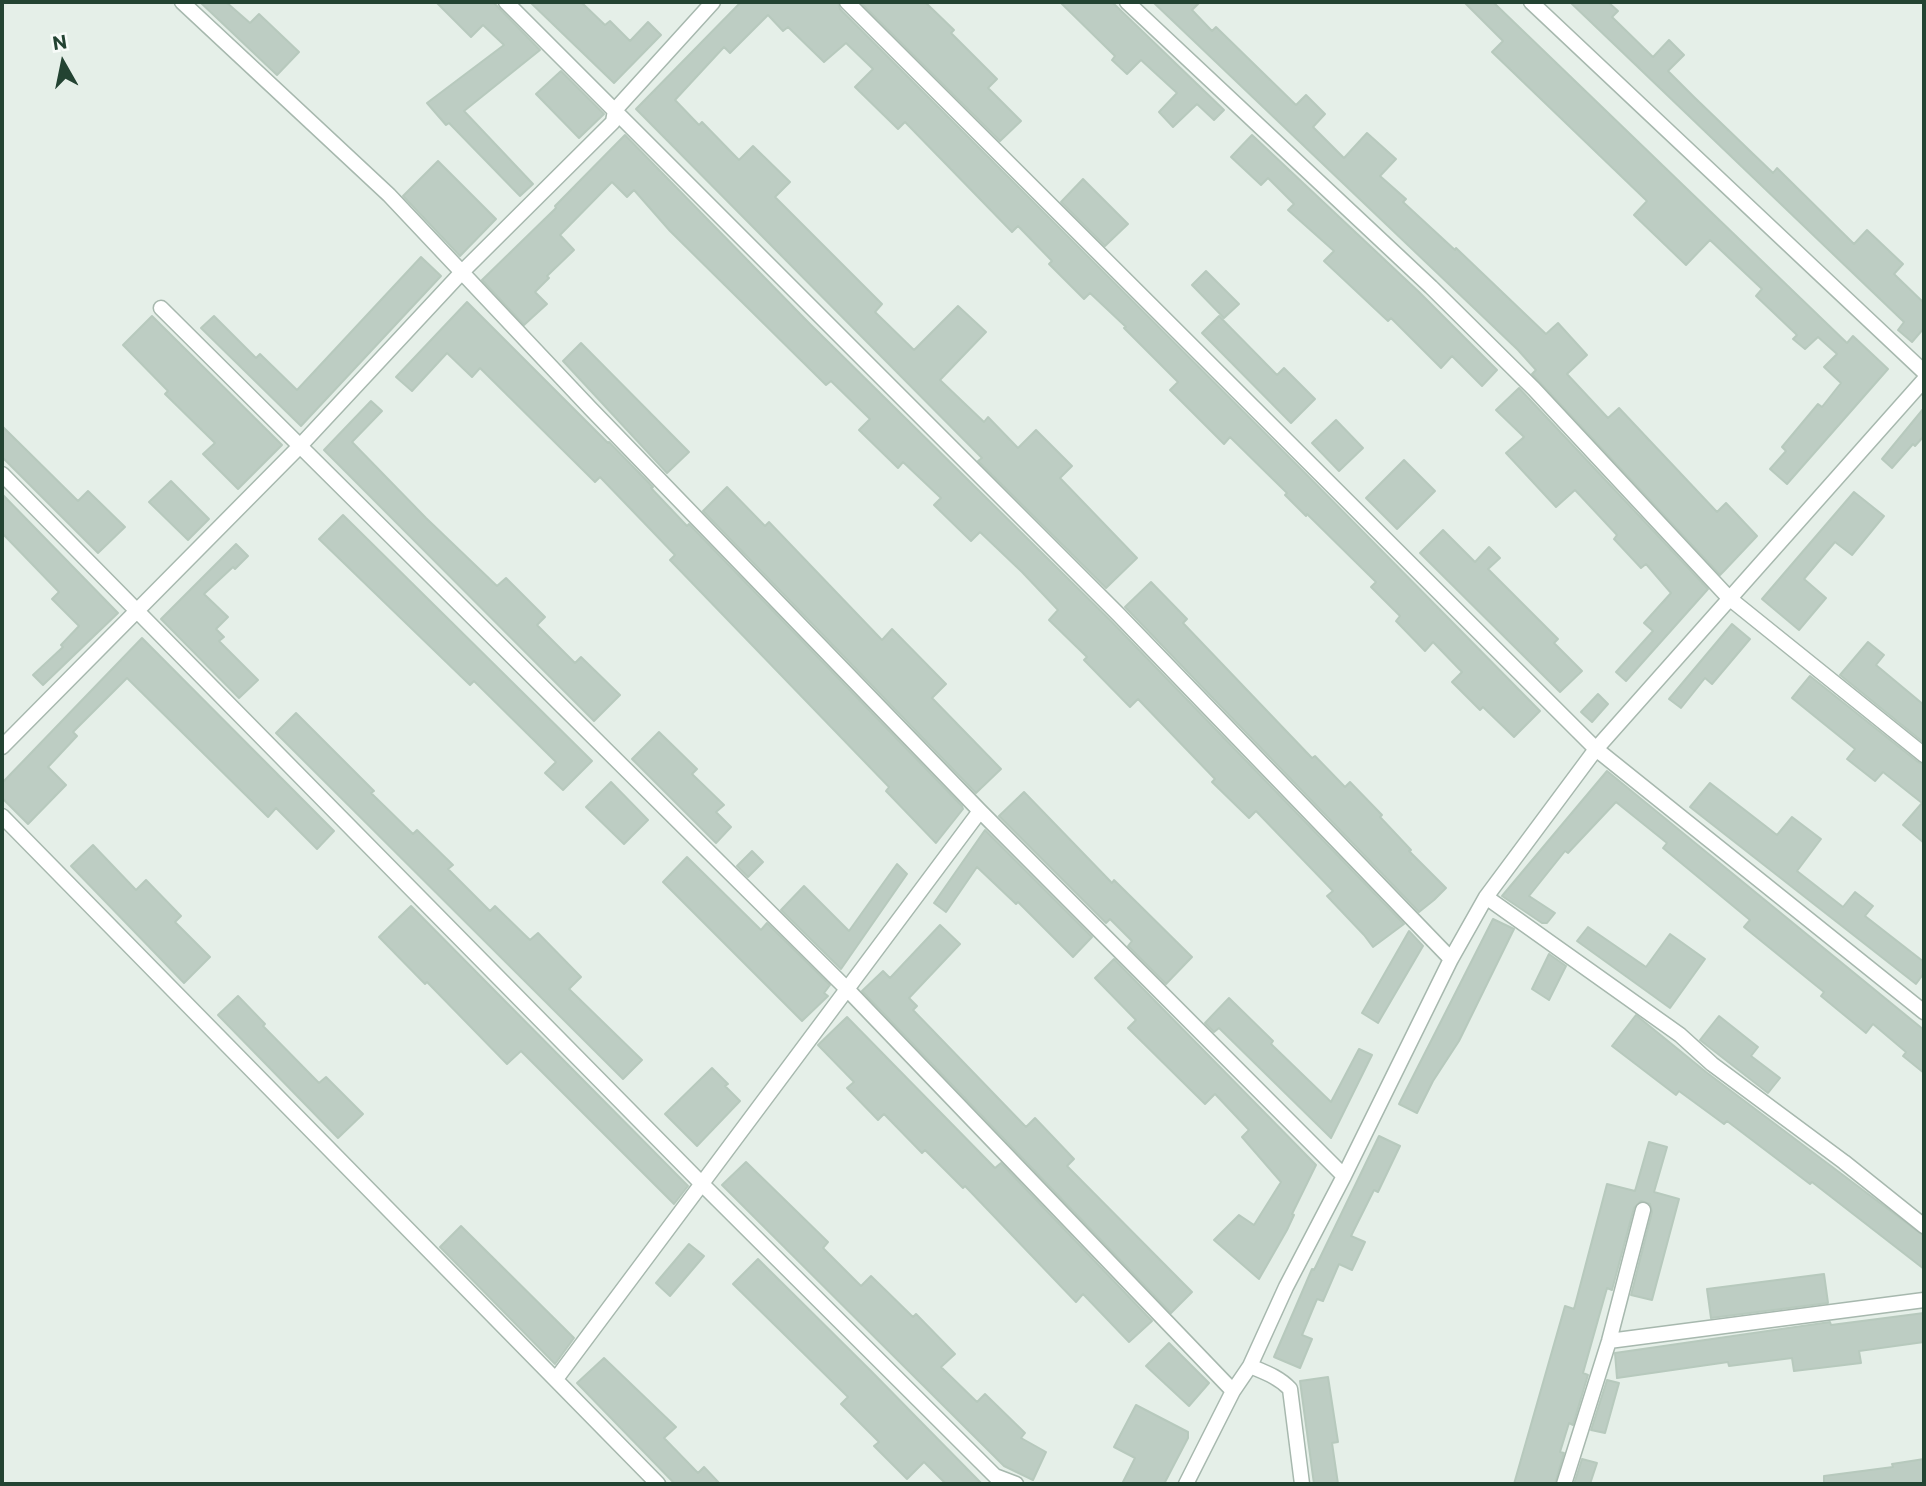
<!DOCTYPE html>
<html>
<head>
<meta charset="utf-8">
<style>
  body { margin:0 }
  #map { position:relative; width:1926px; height:1486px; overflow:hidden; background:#e5efe8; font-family:Commissioner,sans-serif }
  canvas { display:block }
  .frame { position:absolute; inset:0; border:4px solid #234332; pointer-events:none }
  .north { position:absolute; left:28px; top:28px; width:70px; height:70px; -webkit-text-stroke:5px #f7fbf8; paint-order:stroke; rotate:351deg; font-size:19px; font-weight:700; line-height:28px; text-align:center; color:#234332 }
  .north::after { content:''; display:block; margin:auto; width:24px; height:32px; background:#234332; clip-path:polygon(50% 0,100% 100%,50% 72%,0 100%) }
</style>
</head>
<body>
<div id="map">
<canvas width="1926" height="1486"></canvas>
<div class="frame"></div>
<div class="north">N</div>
</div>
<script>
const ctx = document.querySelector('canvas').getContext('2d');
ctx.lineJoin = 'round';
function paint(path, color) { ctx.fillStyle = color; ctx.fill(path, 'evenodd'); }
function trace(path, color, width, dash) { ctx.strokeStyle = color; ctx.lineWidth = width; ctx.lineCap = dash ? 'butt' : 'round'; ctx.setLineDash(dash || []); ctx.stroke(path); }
const building = new Path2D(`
  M200 2H226L250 23 259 14 299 52 277 75Z
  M436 2H493L540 50 464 111 533 184 520 196 449 123 446 125 427 103 504 45 483 25 471 37Z
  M530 2H581L605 25 610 21 630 41 648 22 661 35 614 83Z
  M741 2H838L840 9 1305 473 1540 711 1514 737 1483 707 1480 710 1452 682 1462 672 1433 642 1425 651 1396 621 1400 616 1371 587 1376 582 1307 514 1306 516 1285 495 1287 493 1230 437 1224 444 1170 390 1178 382 1124 328 1126 327 1090 293 1084 299 1049 264 1052 261 1018 226 1012 232 905 122 898 129 855 87 873 69 846 43 824 62 788 27 783 31 768 15 730 53 724 47 675 100 699 125 702 122 739 160 753 146 790 182 775 197 882 304 875 312 914 350 958 306 986 332 940 380 984 422 988 417 1018 448 1036 430 1072 466 1060 478 1137 558 1106 588 978 461 982 458 636 109Z
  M860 2H925L954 30 951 33 997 79 988 88 1021 121 1000 141Z
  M1060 2H1112L1224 110 1214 120 1197 104 1173 127 1159 112 1177 93 1141 60 1127 74 1112 60 1115 56Z
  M1153 2H1200L1192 10 1212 31 1216 27 1296 105 1306 95 1325 114 1313 127 1344 158 1367 133 1396 159 1380 176 1406 199 1403 202 1455 250 1456 248 1546 334 1558 323 1587 355 1567 374 1608 418 1619 408 1717 512 1726 503 1757 536 1724 571 1720 575 1532 374 1536 370 1518 350Z
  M1464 2H1493L1847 343 1853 336 1888 369 1787 484 1770 469 1786 451 1782 447 1818 404 1822 407 1841 383 1824 367 1837 354 1818 337 1805 349 1793 339 1797 335 1756 296 1762 289 1710 240 1686 265 1634 215 1647 201 1492 52 1503 41Z
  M1570 2H1608L1618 11 1612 17 1653 57 1669 40 1684 55 1668 71 1694 97 1773 173 1777 168 1854 244 1867 230 1903 264 1894 274 1924 303V328L1912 342 1898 330 1904 322Z
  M561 71 604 114 579 138 536 94Z
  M625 135 809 323 1112 622 1404 924 1373 947 1364 935 1327 896 1333 891 1256 811 1249 818 1212 782 1215 779 1138 699 1130 707 1084 660 1087 657 1049 620 1058 610 1022 572 980 532 971 541 934 505 941 498 903 462 898 468 859 430 870 419 831 381 826 385 670 231 634 190 627 197 612 182 560 235 574 250 547 276 549 278 535 292 547 304 524 325 482 280 556 208 555 206Z
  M1252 135 1419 292 1497 370 1482 386 1452 356 1441 368 1391 318 1388 321 1324 261 1334 251 1288 210 1294 204 1268 178 1261 185 1231 157Z
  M438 161 496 219 460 256 403 196Z
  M1083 179 1128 224 1105 246 1061 202Z
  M421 257 441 276 301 426 201 328 214 316 256 358 260 354 297 390Z
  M1206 271 1239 304 1224 318 1192 285Z
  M467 302 608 443 609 442 653 487 651 488 687 526 689 524 962 806 963 809 936 843 886 791 889 787 670 560 675 555 600 477 595 482 480 368 472 377 447 353 412 391 396 377Z
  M152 316 282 445 238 489 203 454 215 443 165 394 168 391 123 345Z
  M1219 316 1277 375 1284 368 1315 399 1291 423 1202 333Z
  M581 343 689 452 667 473 563 361Z
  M1519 388 1708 589 1626 681 1616 672 1653 631 1644 623 1671 593 1646 564 1641 568 1614 539 1617 535 1575 490 1556 507 1506 453 1524 437 1496 410Z
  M371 401 382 411 352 442 426 518 497 586 506 578 545 617 537 625 575 663 581 657 620 695 594 721 324 450Z
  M1924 408V436L1915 446 1913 444 1892 468 1882 459Z
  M1336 420 1363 448 1339 471 1312 443Z
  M2 426 78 501 88 491 125 527 98 553 2 457Z
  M1404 460 1435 491 1397 529 1366 498Z
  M171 481 209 519 188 540 149 502Z
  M727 487 765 526 769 522 882 640 892 629 946 684 932 698 1001 769 976 793 703 511Z
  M1854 492 1884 516 1852 555 1835 542 1804 579 1826 598 1799 630 1762 599Z
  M2 494 118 613 43 685 33 675 63 647 61 645 79 626 52 599 59 592 2 533Z
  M343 515 592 761 563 790 545 773 556 762 474 681 470 685 319 539Z
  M1443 530 1475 562 1489 547 1500 558 1488 569 1558 639 1554 643 1582 671 1560 692 1420 553Z
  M236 544 248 556 235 569 233 567 204 594 228 617 216 629 224 637 219 641 258 680 239 698 161 619Z
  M1151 582 1187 619 1183 623 1312 758 1315 756 1345 787 1350 782 1382 815 1380 817 1411 850 1409 851 1446 888 1434 900 1419 912 1125 607Z
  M1732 624 1750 639 1712 684 1705 678 1681 708 1669 699Z
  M142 638 334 831 317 849 276 808 268 817 127 678 73 732 77 736 48 767 66 785 28 824 2 798V783Z
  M1868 642 1884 655 1876 665 1924 705V743L1840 675Z
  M1810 676 1918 762 1924 764V843L1903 825 1922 803 1883 772 1875 781 1847 759 1855 749 1792 698Z
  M1598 694 1608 704 1592 722 1581 712Z
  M296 713 374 791 371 793 413 834 417 830 453 865 448 869 490 911 495 906 530 940 538 933 581 977 569 989 642 1060 623 1079 276 733Z
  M659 732 697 769 692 774 724 805 716 812 731 827 716 843 632 759Z
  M1607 771 1924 1030V1073L1903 1056 1906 1052 1873 1024 1866 1033 1821 996 1824 992 1744 927 1750 920 1663 848 1667 843 1616 802 1568 853 1565 851 1529 896 1555 913 1547 923H1542L1502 896Z
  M611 782 648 820 624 844 586 807Z
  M1710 783 1777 835 1792 817 1821 839 1797 871 1843 907 1855 892 1873 906 1865 916 1924 962V973L1916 984 1690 807Z
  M1024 792 1112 883 1114 880 1192 957 1166 984 1128 946 1132 941 1110 919 1106 923 999 816Z
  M985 830 1092 937 1073 957 1018 902 1016 904 977 867 946 912 934 903Z
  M93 845 136 890 146 880 181 916 175 922 210 957 184 983 71 866Z
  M752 851 763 862 748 877 737 866Z
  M687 857 761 930 767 923 830 985 824 993 828 996 802 1021 663 882Z
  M897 864 907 874 841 969 781 910 804 886 849 931Z
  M411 906 688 1186 674 1204 521 1051 507 1064 427 982 425 984 379 937Z
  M1493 919 1514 929 1459 1041 1433 1081 1417 1113 1399 1104Z
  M940 925 960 944 909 998 917 1006 913 1010 1026 1127 1035 1118 1074 1159 1067 1166 1192 1292 1171 1313 862 991 883 971 890 978Z
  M1588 927 1646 967 1670 934 1705 959 1670 1008 1577 941Z
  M1409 931 1423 946 1378 1023 1362 1013Z
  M1549 954 1566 966 1549 1000 1532 989Z
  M1114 959 1316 1165 1292 1214 1294 1215 1287 1230 1259 1279 1214 1240 1239 1215 1254 1225 1281 1182 1242 1137 1249 1130 1215 1094 1205 1104 1128 1028 1136 1020 1095 978Z
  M238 996 265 1024 263 1026 319 1083 326 1077 363 1114 338 1138 218 1015Z
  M1229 998 1273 1041 1271 1044 1331 1102 1359 1049 1372 1055 1331 1138 1219 1028 1214 1032 1205 1023Z
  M1636 1015 1706 1072 1924 1236V1269L1812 1182 1810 1184 1727 1121 1724 1124 1679 1091 1676 1095 1612 1046Z
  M1719 1016 1758 1047 1751 1056 1780 1078 1768 1093 1700 1040Z
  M847 1017 995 1168 1001 1163 1152 1321 1129 1342 1083 1294 1076 1302 965 1186 963 1188 925 1150 922 1153 884 1114 878 1120 847 1088 854 1082 818 1045Z
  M712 1068 728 1084 725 1086 740 1101 697 1146 665 1114Z
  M1379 1136 1400 1146 1378 1192 1374 1190 1351 1236 1365 1242 1352 1270 1339 1264 1323 1301 1317 1299 1302 1335 1312 1339 1300 1368 1274 1357 1312 1269 1314 1270Z
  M1649 1142 1667 1147 1654 1192 1679 1199 1652 1300 1631 1295 1652 1212 1650 1204 1641 1201 1634 1208 1612 1290 1607 1288 1583 1373 1588 1375 1573 1425 1569 1423 1560 1452 1564 1453 1555 1484H1514L1565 1306 1574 1309 1607 1184 1635 1191Z
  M746 1162 828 1242 823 1248 861 1286 871 1276 913 1317 916 1314 955 1354 941 1367 977 1402 985 1394 1025 1433 1021 1438 1046 1452 1033 1480 1004 1466 722 1185Z
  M461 1226 574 1338 555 1364 440 1247Z
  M689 1244 704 1256 670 1296 656 1283Z
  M758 1259 872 1372 982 1484H946L924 1462 907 1479 874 1446 879 1442 841 1404 848 1397 733 1284Z
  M1824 1274 1828 1303 1711 1318 1707 1289Z
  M1924 1313V1342L1859 1351 1861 1363 1794 1371 1792 1358 1729 1366 1728 1362 1617 1378 1615 1353 1830 1322 1831 1325Z
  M1169 1343 1209 1383 1189 1406 1146 1366Z
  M604 1358 676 1427 664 1438 698 1473 704 1467 720 1484H675L577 1383Z
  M1328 1377 1338 1442 1332 1443 1338 1484H1314L1300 1381Z
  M1607 1380 1619 1383 1605 1433 1591 1430Z
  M1136 1405 1188 1432V1438L1164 1484H1122L1135 1458 1114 1447Z
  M1582 1459 1597 1463 1590 1484H1574Z
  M1924 1459V1484H1824V1476L1893 1467 1892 1464Z`);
paint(building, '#bdcdc3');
trace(building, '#b7c9bd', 2);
const street = new Path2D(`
  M182 2 389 195 590 408 980 811 1344 1176
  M506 2 1119 615 1451 959
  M847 2 1596 749 1924 1012
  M1127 2 1431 287 1534 389 1729 598 1924 755
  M1531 2 1924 372
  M161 308 847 989 1233 1391
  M2 474 702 1184 995 1476 1016 1484
  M2 747 299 447 462 272 613 122 615 110 713 2
  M2 816 658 1484
  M1486 897 1680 1035 1712 1064 1844 1162 1924 1226
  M1609 1341 1924 1300
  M1250 1366C1264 1372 1279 1377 1290 1389L1302 1484
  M556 1379 980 811
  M1186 1484 1233 1391 1250 1366 1286 1287 1344 1176 1451 959 1486 897 1596 749 1924 380
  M1564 1484 1609 1341 1643 1210`);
trace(street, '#a7b8ae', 17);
trace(street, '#fff', 14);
</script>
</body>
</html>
